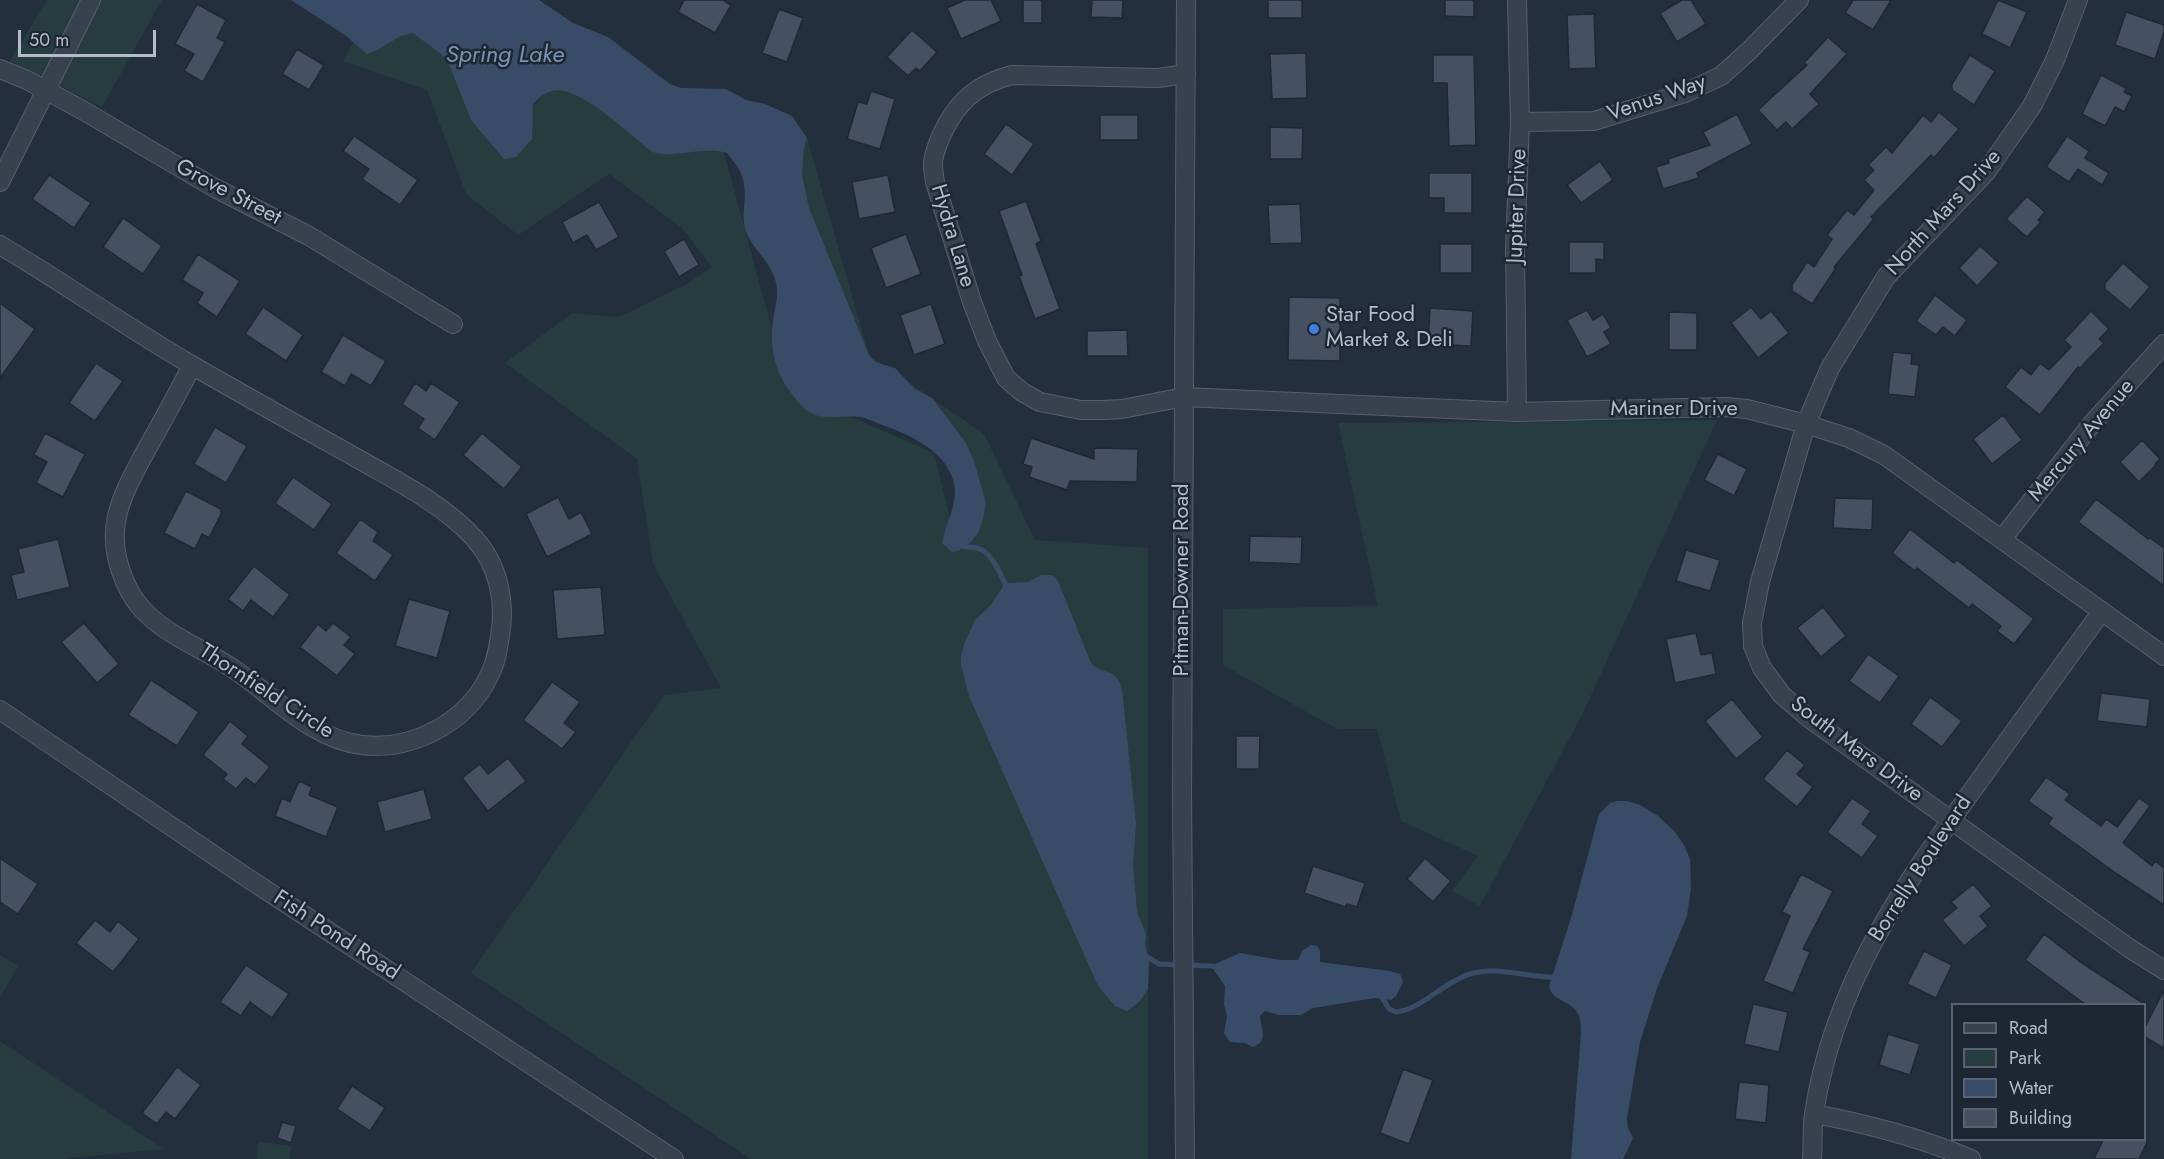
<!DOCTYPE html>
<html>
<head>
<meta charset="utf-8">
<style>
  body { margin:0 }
  #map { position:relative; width:2164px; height:1159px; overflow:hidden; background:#242f3e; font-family:Jost,sans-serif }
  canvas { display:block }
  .legend { position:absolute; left:1951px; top:1003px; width:195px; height:138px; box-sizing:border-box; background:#1d2633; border:2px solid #59626f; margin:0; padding:8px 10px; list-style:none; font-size:18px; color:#b4bcc9 }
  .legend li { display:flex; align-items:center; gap:12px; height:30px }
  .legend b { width:30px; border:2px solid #59626f }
  .scale { position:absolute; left:18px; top:30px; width:138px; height:27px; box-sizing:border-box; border:3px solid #b4bcc9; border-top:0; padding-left:8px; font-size:18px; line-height:21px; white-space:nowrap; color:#b4bcc9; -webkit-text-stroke:4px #1d2633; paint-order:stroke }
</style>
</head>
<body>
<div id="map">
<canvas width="2164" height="1159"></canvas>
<ul class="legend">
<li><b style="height:8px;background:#38414e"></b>Road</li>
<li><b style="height:16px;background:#263c3f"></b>Park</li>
<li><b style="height:16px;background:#394c67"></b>Water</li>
<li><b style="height:16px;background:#455162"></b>Building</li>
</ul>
<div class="scale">50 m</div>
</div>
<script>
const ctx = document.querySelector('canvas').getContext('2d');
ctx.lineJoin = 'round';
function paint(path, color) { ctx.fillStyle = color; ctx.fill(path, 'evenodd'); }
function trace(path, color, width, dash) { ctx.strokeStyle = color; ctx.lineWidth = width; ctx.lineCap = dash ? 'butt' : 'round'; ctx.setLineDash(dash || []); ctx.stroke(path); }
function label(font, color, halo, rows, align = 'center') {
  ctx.font = font + ' Jost,sans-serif'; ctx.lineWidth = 5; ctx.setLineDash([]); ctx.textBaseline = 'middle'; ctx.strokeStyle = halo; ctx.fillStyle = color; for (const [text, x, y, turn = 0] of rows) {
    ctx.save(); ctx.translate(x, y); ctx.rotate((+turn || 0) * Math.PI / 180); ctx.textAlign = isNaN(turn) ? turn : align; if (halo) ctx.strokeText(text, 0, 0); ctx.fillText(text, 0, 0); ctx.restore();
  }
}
paint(new Path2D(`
  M47 0H162L102 107 10 61Z
  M364 21 430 23 498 142 557 81 723 149 788 389 934 453 958 550 986 503 833 346 746 100 807 138 869 355 984 434 1035 540 1148 548V1159H751L471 973 664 695 721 688 653 564 637 459 505 363 572 313 619 317 687 284 712 267 682 228 609 174 518 235 466 194 427 90 343 61Z
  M1717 420 1583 713 1480 906 1452 891 1478 856 1401 821 1377 729H1337L1223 665V609L1378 606 1338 423Z
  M0 955 18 966 0 998Z
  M0 1041 163 1149 61 1159H0Z
  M258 1142 291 1146 290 1159H256Z`), '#263c3f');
paint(new Path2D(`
  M291 0H539L573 23 608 37 670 84 681 88 726 89 746 100 765 104 792 116 807 138 804 148 802 175 809 208 869 355 875 362 895 368 915 389 932 398 966 443 974 461 986 503 983 519 978 533 971 542 958 551 952 552 942 543C945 526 955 509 955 491 953 452 908 434 877 423 872 421 866 418 860 417 844 414 825 421 811 413 802 409 795 398 789 390 775 372 769 343 773 321 774 310 778 300 777 289 775 265 757 255 747 234 740 219 747 201 744 185 743 172 735 163 727 153 704 146 672 159 653 152 648 150 642 144 638 140 620 126 575 84 552 91 544 93 538 99 533 104L532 139 516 157 504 159 471 120 449 64 441 54 413 33C393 36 385 49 367 54L345 35Z
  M1041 575H1052L1058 581 1091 663C1103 676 1117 667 1122 689L1136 824 1133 864 1137 912 1146 934 1145 945 1149 963 1148 989 1139 1002 1127 1011 1115 1006 1098 986 969 696 961 665V657L964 644 975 620 990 606 1004 585 1009 583 1028 582Z
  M1617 801H1627L1640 805 1658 816 1675 832 1684 845 1690 859 1691 888 1687 916 1657 988 1640 1042 1627 1118 1628 1128 1633 1138 1623 1159H1571L1581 1034C1581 1030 1581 1024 1580 1019 1575 999 1552 1003 1549 986L1571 918 1599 814 1610 803Z
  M1311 945 1317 946 1320 951V962L1390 971 1400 974 1403 982 1396 996 1391 1000 1375 998 1313 1008 1301 1015H1279L1265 1011 1260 1016C1261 1029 1269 1041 1253 1047L1245 1043 1230 1042 1224 1033 1227 1016 1224 1005 1225 986 1214 970 1215 964 1240 953 1280 960H1298L1303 950Z`), '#394c67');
trace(new Path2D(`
  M958 543C964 549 969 546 976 548 992 550 1002 578 1008 590
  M1144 955 1159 964 1213 966 1219 969
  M1380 994 1389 1009 1396 1012C1423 1009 1443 982 1470 974 1499 965 1528 979 1557 977`), '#394c67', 5);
const building = new Path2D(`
  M684 0H723L731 5 715 33 678 12Z
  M965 0H991L1001 21 961 39 947 8Z
  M1023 0H1042V23H1023Z
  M1092 0H1123L1122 18 1091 17Z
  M1268 0H1302V18H1268Z
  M1445 0H1474V17L1445 16Z
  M1682 0H1691L1706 24 1677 42 1660 13Z
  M1853 0H1891L1873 30 1845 13Z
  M1998 0 2027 12 2010 48 1982 34Z
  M197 4 226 20 217 38 225 42 203 82 184 71 194 54 175 44Z
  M779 9 803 18 787 62 762 53Z
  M2126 12 2164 25V32L2155 59 2115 45Z
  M1594 14 1596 68 1569 69 1567 15Z
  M912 30 937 52 920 71 916 68 908 76 887 57Z
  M1828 37 1847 54 1810 94 1819 104 1792 129 1786 122 1777 130 1758 110 1807 65 1804 63Z
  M297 49 324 65 309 90 282 74Z
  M1306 53 1307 98 1272 99 1270 54Z
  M1433 55H1474L1476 145 1449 146 1447 83H1433Z
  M1970 55 1995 71 1974 105 1952 90V84Z
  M2101 75 2126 88 2124 92 2132 96 2124 112 2115 107 2105 126 2082 114Z
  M871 91 895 99 880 149 847 139 858 102 867 104Z
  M1939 112 1959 129 1934 158 1931 155 1871 217 1874 219 1834 267 1836 268 1812 304 1792 291V285L1807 262 1814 267 1832 239 1827 235 1847 210 1854 215 1874 190 1864 180 1874 170 1868 165 1886 147 1892 153 1923 115 1931 122Z
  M1737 114 1752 144 1697 173 1699 178 1663 189 1656 167 1669 163 1668 159 1710 145 1703 132Z
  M1100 115H1138V140H1100Z
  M1006 124 1034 144 1012 175 984 154Z
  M1270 127 1303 128 1302 159H1270Z
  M354 136 418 180 400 205 362 179 369 169 343 151Z
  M2067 136 2089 151 2085 158 2109 173 2102 185 2078 169 2069 182 2046 167Z
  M1600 161 1613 180 1581 203 1567 185Z
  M1429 173H1472V213H1444V198H1429Z
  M49 175 91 203 74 228 32 199Z
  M888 175 895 212 859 219 852 182Z
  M2027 196 2045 212 2038 220 2041 222 2027 237 2006 219Z
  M1026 201 1041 241 1036 244 1060 309 1035 319 1019 276 1022 275 999 211Z
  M599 202 619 237 596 250 587 235 573 243 562 222Z
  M1300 204 1302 243 1270 244 1268 205Z
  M123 218 162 246 143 274 103 247Z
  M906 234 921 274 886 288 871 248Z
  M684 239 699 265 679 277 664 251Z
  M1569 242H1604V260L1596 259V273H1569Z
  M1440 244H1472V273H1440Z
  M1980 246 1999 263 1977 286 1959 268Z
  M198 254 240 281 217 317 197 303 203 293 182 280Z
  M2123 263 2150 287 2130 310 2105 289V283Z
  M1935 295 1967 320 1955 336 1943 327 1936 335 1916 321Z
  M1289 297 1340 298V361L1288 360Z
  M0 303 35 329 0 378Z
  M931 304 945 344 914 355 900 315Z
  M263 307 303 335 286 361 245 334Z
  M1751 307 1761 319 1771 311 1789 333 1758 358 1731 323Z
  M1430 308 1473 311 1471 346 1428 344Z
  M1587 310 1593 320 1603 314 1611 328 1604 332 1611 344 1587 357 1567 320Z
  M2091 311 2109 329 2099 339 2104 343 2080 368 2078 367 2040 415 2005 387 2021 367 2031 375 2040 363 2049 370 2071 347 2064 340Z
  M1669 312 1697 313V350H1669Z
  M1127 330 1128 356H1087V331Z
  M343 335 386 361 371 386 351 374 345 386 321 372Z
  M1893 352 1912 354 1911 364 1919 365 1915 397 1888 394Z
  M96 363 123 381 95 421 69 403Z
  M415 383 426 391 431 383 460 402 435 440 418 428 424 419 402 404Z
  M2003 415 2022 440 1992 464 1973 439Z
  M215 427 247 446 226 483 194 464Z
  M45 433 85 454 63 497 36 483 47 462 34 455Z
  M482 433 522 467 504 489 463 455Z
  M1031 438 1094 459V448L1138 449 1137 482 1070 481 1067 490 1029 477 1032 467 1023 464Z
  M2142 440 2160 459 2155 464 2156 465 2139 482 2120 462Z
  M1718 454 1747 469 1734 496 1704 480Z
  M293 477 332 504 314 530 275 503Z
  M186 491 221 509V514L209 538 202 534 195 549 164 533Z
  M558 497 569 519 581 512 592 534 547 557 526 514Z
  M1835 498 1873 499 1872 530 1833 528Z
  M2096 499 2148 539 2150 538 2164 548V586L2078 522Z
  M360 519 378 532 373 541 393 555 375 581 336 553Z
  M1910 529 1954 563 1957 560 2034 619 2014 644 1997 631 2001 626 1972 604 1969 608 1917 568 1915 571 1892 553Z
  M1250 536 1302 537 1301 564 1249 562Z
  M58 539 70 587 17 600 11 575 24 572 18 549Z
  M1686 550 1720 560 1710 591 1676 581Z
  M254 566 290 595 273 617 251 600 243 611 228 599Z
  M601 587 605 635 557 639 553 590Z
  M409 599 450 611 437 658 395 646Z
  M1823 607 1846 636 1821 657 1797 628Z
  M84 623 119 664 97 683 61 642Z
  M333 623 351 637 344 645 355 654 337 676 300 647 318 624 326 631Z
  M1696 633 1701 655 1712 653 1716 674 1675 683 1666 639Z
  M1868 654 1899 676 1880 703 1849 681Z
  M151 680 199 712 177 746 128 715Z
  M552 682 580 702 564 723 576 732 562 749 523 720Z
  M2101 693 2150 699 2147 727 2097 721Z
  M1930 697 1962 721 1942 747 1911 724Z
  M1732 699 1763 737 1736 759 1705 721Z
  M230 721 248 736 242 744 270 767 255 785 246 778 236 789 223 779 227 774 203 755Z
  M1236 736H1260L1259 769H1236Z
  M1787 750 1805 765 1797 774 1813 787 1797 807 1763 779Z
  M508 758 526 781 488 811 462 778 480 764 488 774Z
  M2046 777 2070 794 2065 800 2101 826 2106 819 2117 827 2139 798 2150 806 2123 843 2152 866 2155 861 2164 868V905L2117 874 2048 824 2052 818 2028 801Z
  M299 781 312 787 309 795 338 807 326 837 275 816 282 798 290 802Z
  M424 789 432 819 385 832 377 802Z
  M1852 798 1871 811 1862 824 1878 836 1862 858 1827 832Z
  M0 858 38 884 18 914 0 902Z
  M1425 858 1451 881 1433 902 1407 879Z
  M1313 866 1365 883 1357 907 1347 904 1345 907 1304 893Z
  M1801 874 1833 891 1803 949 1810 952 1793 993 1763 981 1790 916 1782 912Z
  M1973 884 1992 906 1980 916 1988 926 1964 946 1942 920 1957 908 1951 902Z
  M95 920 110 932 118 921 139 939 113 972 76 943Z
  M2044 934 2079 961 2146 1005H2087L2081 1001 2025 960Z
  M1924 951 1952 965 1936 998 1907 984Z
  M246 965 289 994 272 1018 250 1002 241 1016 220 1002Z
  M2164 990V1048L2145 1037V1027Z
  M1753 1004 1788 1012 1779 1052 1744 1044Z
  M1888 1034 1920 1044 1910 1075 1879 1065Z
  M177 1067 201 1085 175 1119 166 1112 157 1124 142 1113Z
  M1403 1069 1433 1080 1409 1144 1380 1133Z
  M1739 1082 1769 1085 1766 1123 1735 1119Z
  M352 1086 385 1108 370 1131 337 1109Z
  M282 1122 296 1126 291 1143 277 1138Z
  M2103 1140H2148L2139 1159H2094Z`);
paint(building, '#455162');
trace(building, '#1f2835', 1.5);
const minor = new Path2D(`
  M2078 0 2055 60 2032 106 1986 172 1886 277 1830 368 1806 424 1760 582 1752 623 1753 646 1762 668 1782 695 1810 719 2129 948 2164 970
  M0 69 27 80 84 111 213 187 309 236 453 324
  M1186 74 1158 78 1012 75C976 84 956 103 941 136 938 144 933 155 933 163 933 169 934 176 935 182L972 302 987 341 1006 378 1022 392 1040 402 1081 410H1102L1122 409 1184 397 1517 412 1726 407 1747 409 1806 424 1849 438 1884 455 2164 656
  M1520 122 1594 121 1685 93 1721 76 1749 51 1799 0
  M0 182 91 0
  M0 245C66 284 129 329 195 367 247 397 301 427 353 456 395 480 442 503 474 538 498 564 506 601 500 636 498 649 496 663 489 676 467 722 413 751 362 745 311 739 273 695 232 668 205 650 173 638 149 616 138 606 131 596 125 582 101 527 123 494 149 445 164 419 178 392 192 366
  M1517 412 1515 248 1520 122 1517 0
  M2002 539 2091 425 2164 344
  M0 710 240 873 674 1159
  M1814 1114C1865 1123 1924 1139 1971 1159
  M1185 1159 1182 793 1186 0
  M1812 1159C1813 1144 1812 1128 1814 1114 1833 985 1903 886 1977 784 2018 726 2060 669 2102 611`);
trace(minor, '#565f6c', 20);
trace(minor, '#38414e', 18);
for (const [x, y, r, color] of [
  [1314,329,6,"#3f7fe0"]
]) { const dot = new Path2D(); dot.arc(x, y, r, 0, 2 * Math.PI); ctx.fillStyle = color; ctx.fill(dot); trace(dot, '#1d2633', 2); }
label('22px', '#b4bcc9', '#1d2633', [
  ["Venus Way",1657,99,-19],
  ["Grove Street",228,193,28],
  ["Jupiter Drive",1518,206,-88],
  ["North Mars Drive",1944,213,-48],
  ["Hydra Lane",952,236,73],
  ["Mariner Drive",1674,410],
  ["Mercury Avenue",2082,441,-50],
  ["Pitman-Downer Road",1183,580,-90],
  ["Thornfield Circle",266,692,33],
  ["South Mars Drive",1856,750,37],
  ["Borrelly Boulevard",1921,869,-57],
  ["Fish Pond Road",336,936,33]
]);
label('22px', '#b4bcc9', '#1d2633', [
  ["Star Food",1326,316],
  ["Market & Deli",1326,341]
], 'left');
label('italic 24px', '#7c92b1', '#1d2633', [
  ["Spring Lake",505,56]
]);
</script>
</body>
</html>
